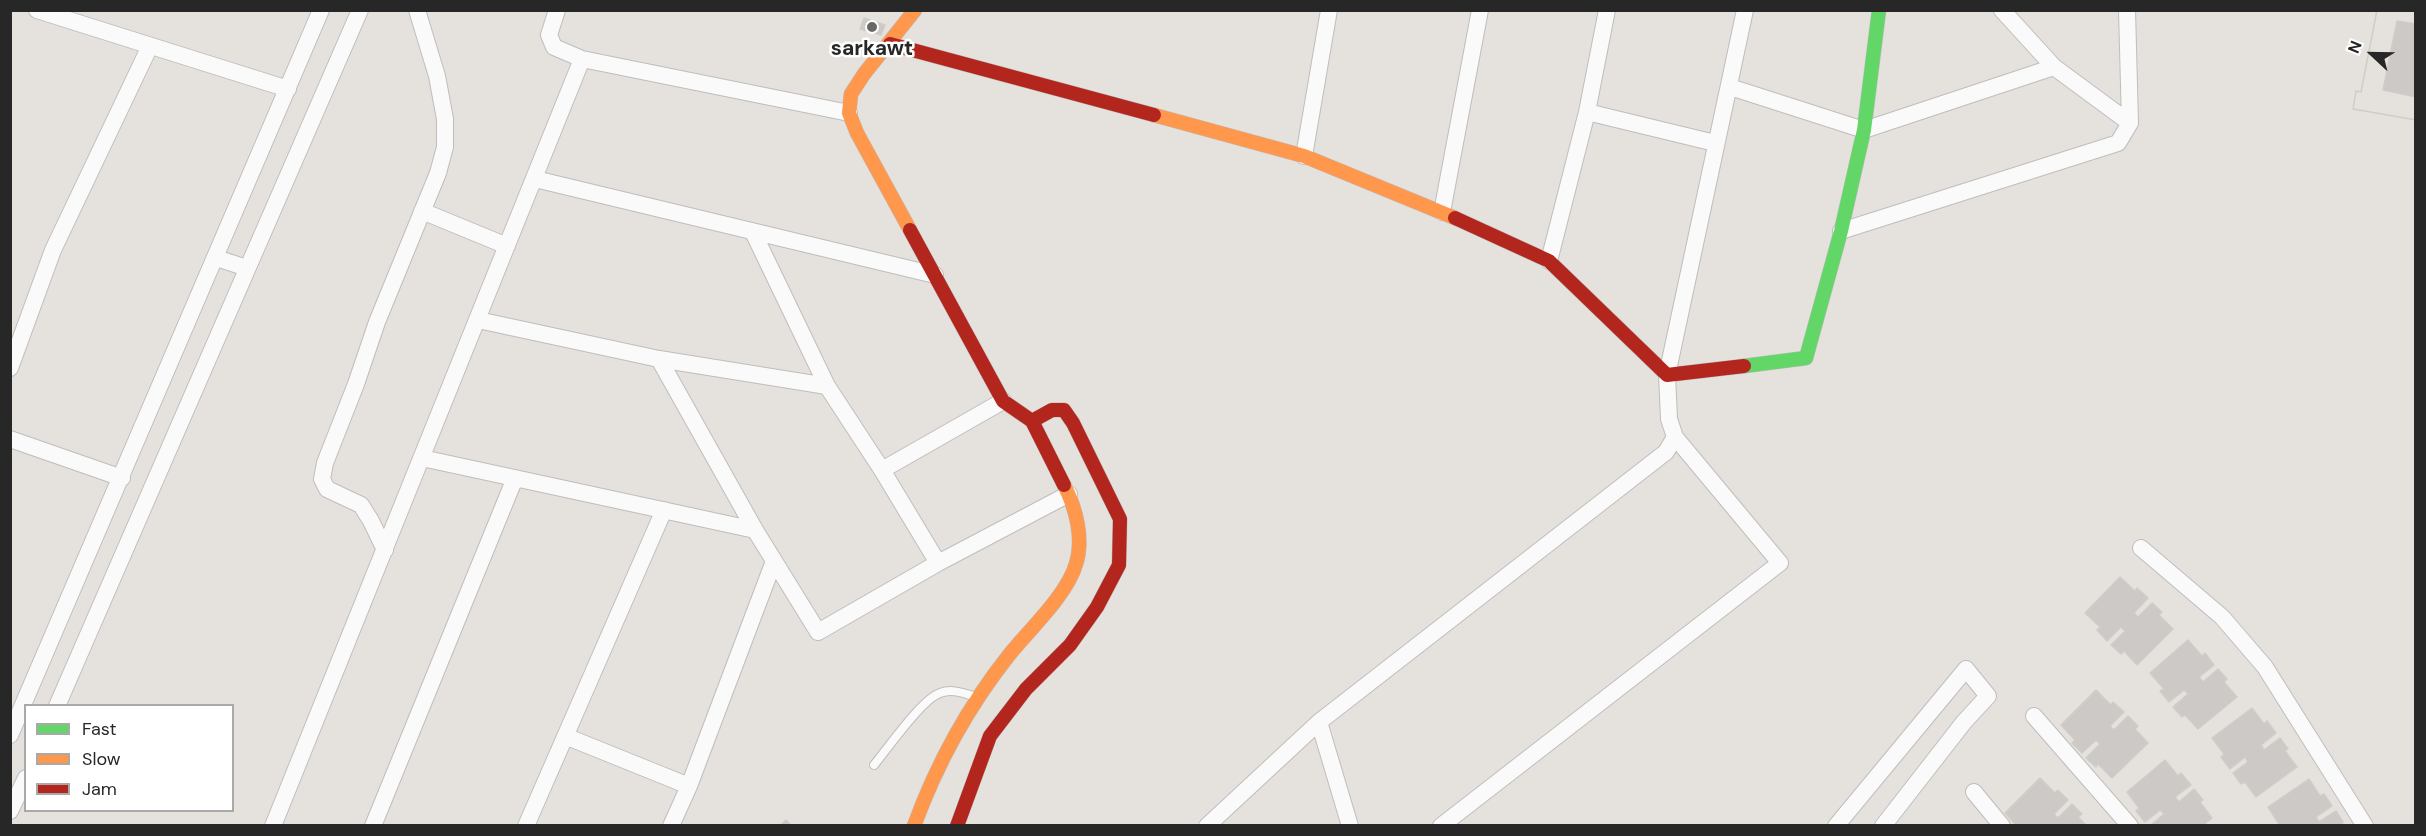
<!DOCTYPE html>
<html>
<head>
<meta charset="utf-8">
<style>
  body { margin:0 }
  #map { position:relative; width:2426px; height:836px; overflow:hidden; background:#e5e1dc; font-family:"DM Sans",sans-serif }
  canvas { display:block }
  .frame { position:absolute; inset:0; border:12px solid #272727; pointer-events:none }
  .legend { position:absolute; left:24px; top:704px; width:210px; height:108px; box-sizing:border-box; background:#fff; border:2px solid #a9a9a9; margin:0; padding:8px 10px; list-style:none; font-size:18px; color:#272727 }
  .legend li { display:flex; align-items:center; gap:12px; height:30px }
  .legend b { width:30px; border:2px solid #a9a9a9 }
  .north { position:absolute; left:2342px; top:24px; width:60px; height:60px; -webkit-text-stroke:4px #fff; paint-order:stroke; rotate:292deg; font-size:16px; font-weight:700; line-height:24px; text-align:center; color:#272727 }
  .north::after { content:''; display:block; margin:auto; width:21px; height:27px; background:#272727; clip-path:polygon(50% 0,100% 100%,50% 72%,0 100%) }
</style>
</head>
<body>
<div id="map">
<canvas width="2426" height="836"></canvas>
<div class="frame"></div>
<ul class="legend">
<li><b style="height:8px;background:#63d668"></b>Fast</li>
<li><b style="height:8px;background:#ff974d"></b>Slow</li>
<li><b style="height:8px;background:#b3261e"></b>Jam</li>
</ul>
<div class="north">N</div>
</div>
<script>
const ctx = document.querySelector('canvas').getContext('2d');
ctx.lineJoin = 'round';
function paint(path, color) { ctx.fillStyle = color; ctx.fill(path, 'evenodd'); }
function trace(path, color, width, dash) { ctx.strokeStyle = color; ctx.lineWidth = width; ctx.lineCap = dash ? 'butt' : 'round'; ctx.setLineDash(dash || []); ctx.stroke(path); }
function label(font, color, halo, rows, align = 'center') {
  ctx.font = font + ' "DM Sans",sans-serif'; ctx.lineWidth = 5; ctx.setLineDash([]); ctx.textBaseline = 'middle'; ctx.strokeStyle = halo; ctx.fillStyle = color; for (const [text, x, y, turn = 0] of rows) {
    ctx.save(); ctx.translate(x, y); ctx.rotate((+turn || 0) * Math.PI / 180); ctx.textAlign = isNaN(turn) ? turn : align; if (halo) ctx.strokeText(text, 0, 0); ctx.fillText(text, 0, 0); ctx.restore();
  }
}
const building = new Path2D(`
  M2377 10H2416V24L2397 21 2383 90 2416 97V120L2353 109 2356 91 2361 92Z
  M2377 10H2416V120L2353 109 2356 91 2361 92Z
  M864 18 885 25 881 35 860 29Z
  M2120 577 2135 591 2137 588 2148 598 2134 613 2138 617 2152 603 2162 612 2159 615 2173 629 2137 665 2124 651 2121 654 2111 645 2125 631 2121 627 2107 641 2097 630 2100 627 2085 613Z
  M2188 640 2202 656 2205 653 2214 665 2199 677 2203 682 2218 669 2227 679 2224 682 2237 697 2198 729 2185 715 2182 717 2173 707 2188 694 2184 690 2169 702 2160 691 2164 689 2150 673Z
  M2096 690 2111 705 2113 702 2124 712 2110 726 2114 730 2128 716 2138 726 2135 729 2148 743 2112 778 2098 764 2096 767 2086 758 2100 744 2096 740 2082 753 2072 743 2075 740 2061 725Z
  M2252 708 2264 724 2267 721 2276 733 2261 745 2264 750 2280 738 2288 749 2285 751 2297 767 2256 797 2245 782 2241 784 2233 773 2248 762 2245 757 2230 769 2221 757 2224 754 2212 738Z
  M2165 760 2178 776 2181 773 2191 785 2175 797 2179 802 2194 789 2203 800 2200 802 2212 818 2202 826H2150L2164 814 2160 810 2145 822 2136 811 2139 808 2127 792Z
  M2040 778 2055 793 2058 790 2068 800 2054 814 2058 818 2072 804 2082 814 2078 817 2087 826H2017L2005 813Z
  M2309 779 2320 796 2324 794 2332 806 2316 817 2319 822 2336 811 2343 822 2341 826H2277L2279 824 2268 807Z
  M786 820 792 826H780Z`);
paint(building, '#ccc9c6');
trace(building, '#d0cdc8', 1.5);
const lane = new Path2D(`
  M874 765C888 748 922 699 940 693 953 688 965 694 977 697`);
const street = new Path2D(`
  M37 10 288 89
  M557 10 549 35 554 47 582 59 849 113
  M2127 10 2130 123
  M1730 87 1864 130 2054 67
  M1587 112 1715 143
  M1304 156 1329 10
  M535 179 935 275
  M422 211 507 246
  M1442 212 1480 10
  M1841 231 2118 143 2130 123 2054 67 2002 10
  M753 232 827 386 882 470 938 563
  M216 258 247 268
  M1549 261 1587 112 1607 10
  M478 320 659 359 827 386
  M659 359 755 530 818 632 938 563 1069 494
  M10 368 53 250 150 46
  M10 439 122 478
  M422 458 755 530
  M882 470 1003 401
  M2141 548 2222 617 2265 667 2365 826
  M385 550 371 521 361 505 327 489 322 479 325 463 356 384 377 322 438 173 445 147V119L437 76 417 10
  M57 706 360 10
  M2034 716 2130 826
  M1319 722 1350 826
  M10 735 321 10
  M565 736 689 786
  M1974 792 2002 826
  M10 811 26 778
  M273 826 582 59
  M373 826 515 478
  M526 826 664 510
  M671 826 689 786 774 561
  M1207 826 1319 722 1666 452 1675 437
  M1441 826 1780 563 1675 437 1669 419 1667 375 1745 10
  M1836 826 1966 669 1988 696 1964 722 1883 826`);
const fast = new Path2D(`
  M1744 366 1806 358 1841 231 1864 130 1879 10`);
const slow = new Path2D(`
  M1154 115 1304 156 1455 218
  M910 230 857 133 849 113 851 94 864 74 915 10
  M914 826C937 763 967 708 1009 655 1029 630 1067 595 1076 564 1084 539 1076 508 1064 485`);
const jam = new Path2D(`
  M890 44 1154 115
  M1455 218 1549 261 1667 375 1744 366
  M910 230 1003 401 1032 421 1064 485
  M957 826 990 736 1026 689 1070 645 1097 607 1119 565 1120 519 1073 423 1064 410H1052L1032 421`);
trace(lane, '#bfbdbe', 10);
trace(street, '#bfbdbe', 18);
trace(fast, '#bfbdbe', 15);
trace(slow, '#bfbdbe', 15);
trace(jam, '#bfbdbe', 15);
trace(lane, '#fbfafa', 8);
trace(street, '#fbfafa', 16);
trace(fast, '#63d668', 14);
trace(slow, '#ff974d', 14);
trace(jam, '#b3261e', 14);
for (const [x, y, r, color] of [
  [872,27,6,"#6a6866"]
]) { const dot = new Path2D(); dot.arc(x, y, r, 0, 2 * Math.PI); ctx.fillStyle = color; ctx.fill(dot); trace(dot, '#fff', 2); }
label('bold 21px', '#272727', '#fff', [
  ["sarkawt",872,49]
]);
</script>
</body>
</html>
